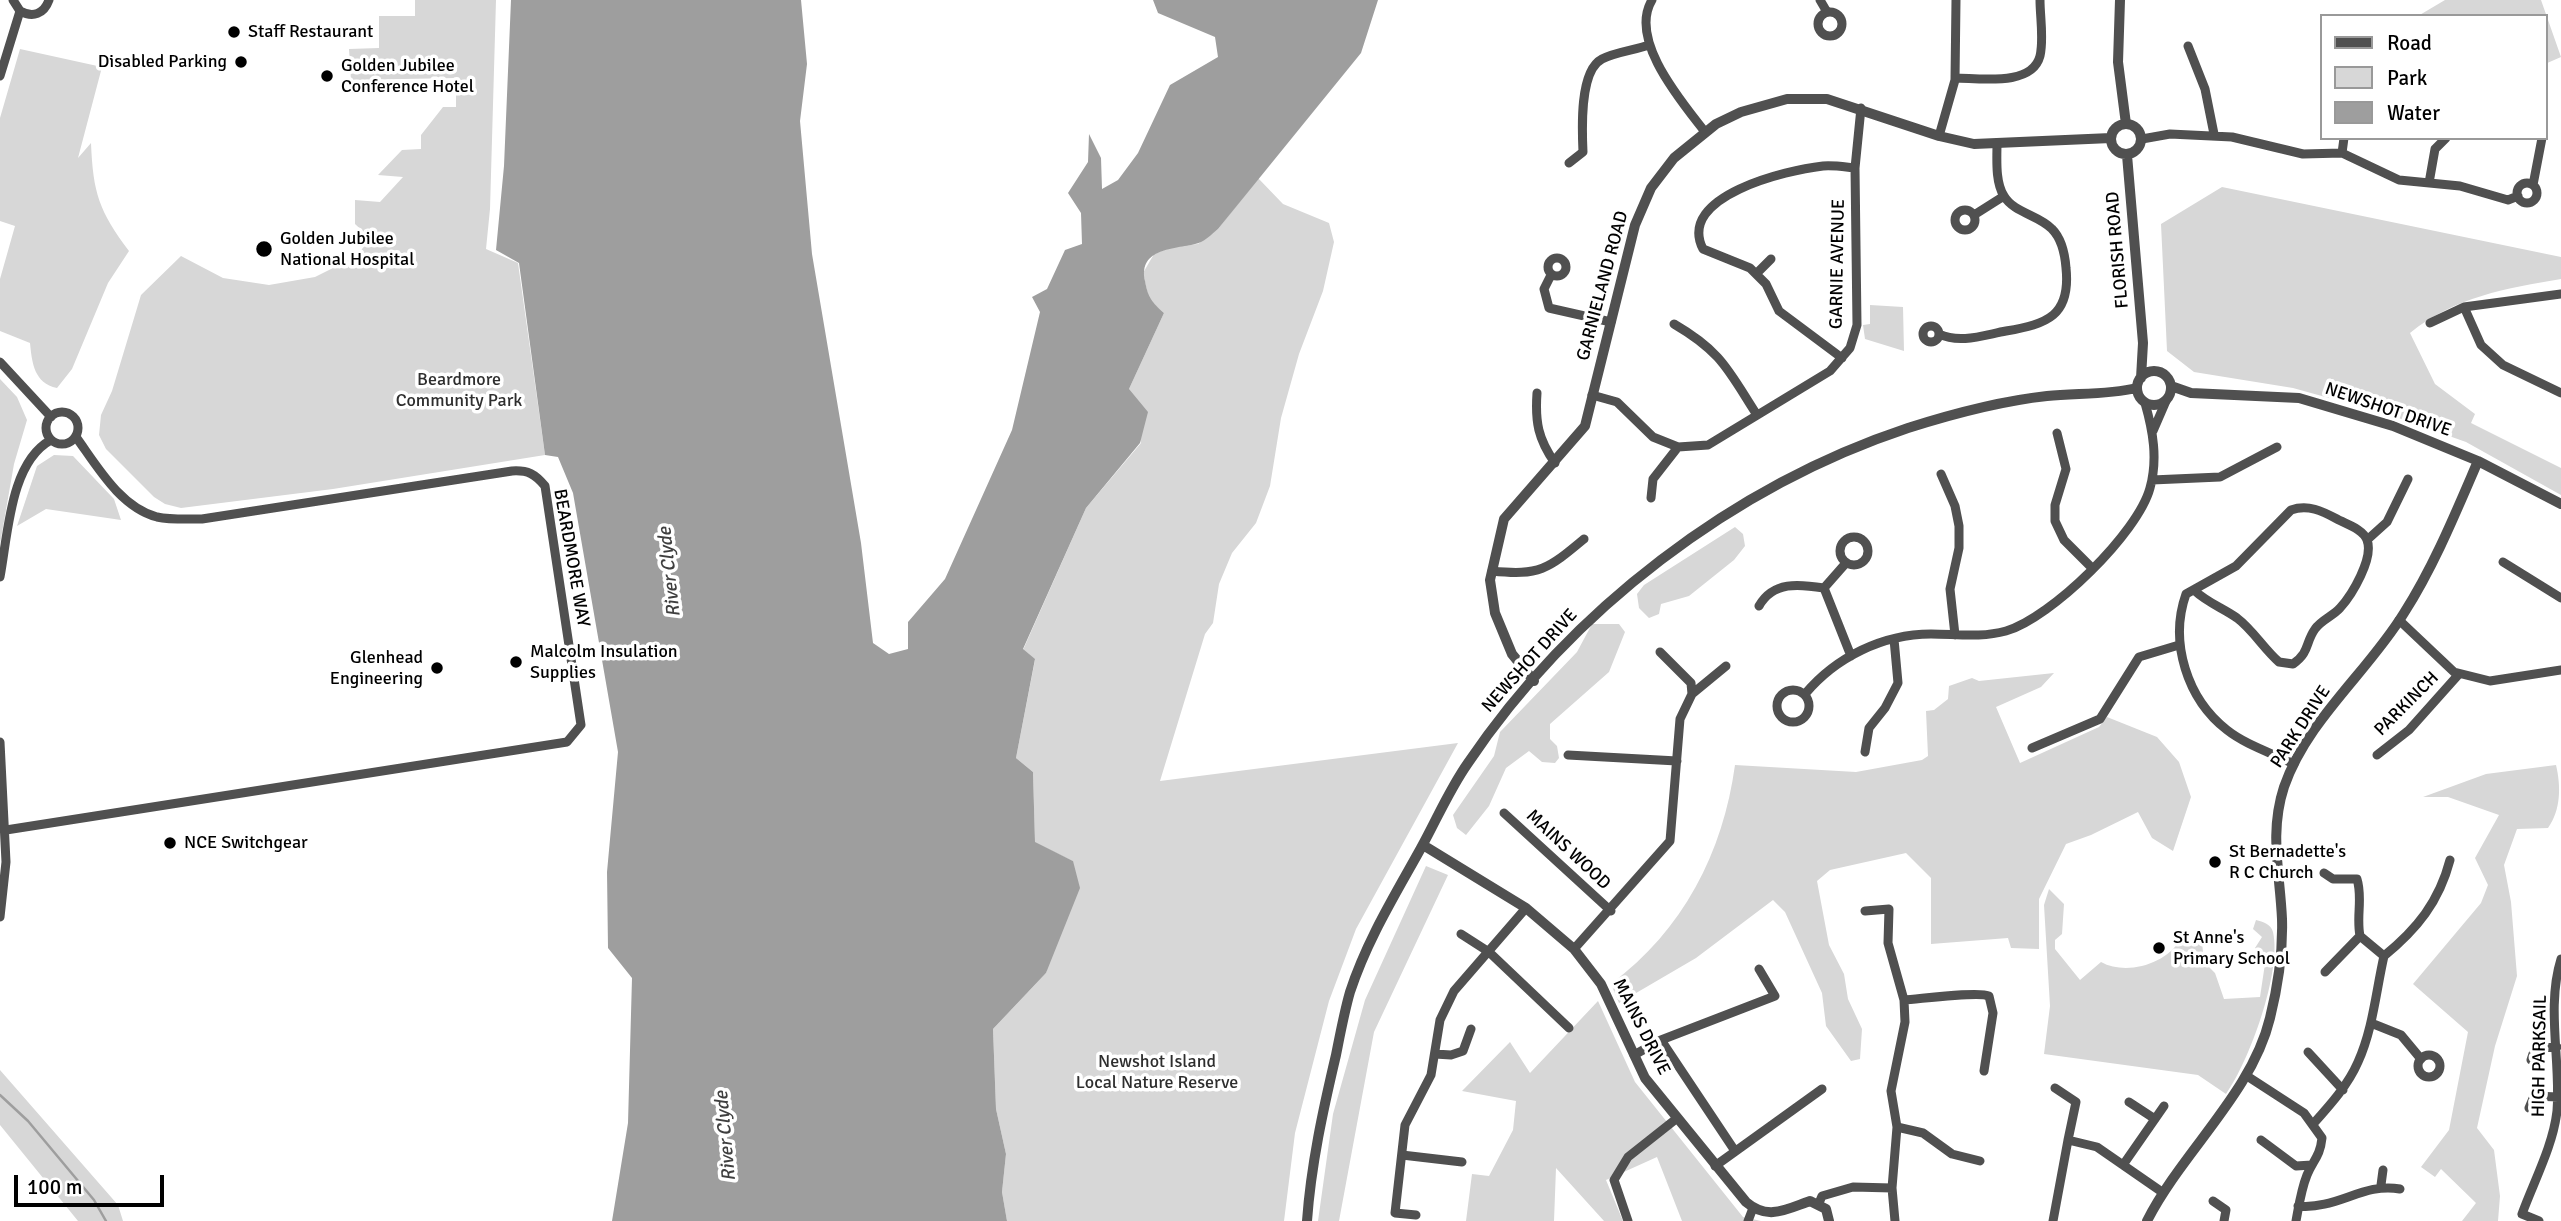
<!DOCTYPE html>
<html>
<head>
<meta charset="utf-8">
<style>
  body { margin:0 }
  #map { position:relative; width:2561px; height:1221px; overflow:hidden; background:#fff; font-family:Signika,sans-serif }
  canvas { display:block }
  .legend { position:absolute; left:2320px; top:14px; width:228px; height:126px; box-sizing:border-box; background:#fff; border:2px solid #999; margin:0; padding:9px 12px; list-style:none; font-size:21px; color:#000 }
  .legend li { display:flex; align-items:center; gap:14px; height:35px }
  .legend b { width:35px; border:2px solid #999 }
  .scale { position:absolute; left:14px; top:1175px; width:150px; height:32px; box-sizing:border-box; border:4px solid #000; border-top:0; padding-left:9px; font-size:21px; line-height:24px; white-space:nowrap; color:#000; -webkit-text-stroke:5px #fff; paint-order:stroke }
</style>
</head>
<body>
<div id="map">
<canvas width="2561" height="1221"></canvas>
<ul class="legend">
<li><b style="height:9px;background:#505050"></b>Road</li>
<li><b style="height:19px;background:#d7d7d7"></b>Park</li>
<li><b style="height:19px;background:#9e9e9e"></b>Water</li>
</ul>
<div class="scale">100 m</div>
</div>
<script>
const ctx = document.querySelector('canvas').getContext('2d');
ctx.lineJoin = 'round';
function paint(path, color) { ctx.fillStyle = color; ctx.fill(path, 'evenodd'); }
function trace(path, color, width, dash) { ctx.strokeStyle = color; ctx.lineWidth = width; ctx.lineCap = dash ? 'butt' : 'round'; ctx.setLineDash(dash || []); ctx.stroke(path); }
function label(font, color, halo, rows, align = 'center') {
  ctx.font = font + ' Signika,sans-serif'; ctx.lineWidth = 7; ctx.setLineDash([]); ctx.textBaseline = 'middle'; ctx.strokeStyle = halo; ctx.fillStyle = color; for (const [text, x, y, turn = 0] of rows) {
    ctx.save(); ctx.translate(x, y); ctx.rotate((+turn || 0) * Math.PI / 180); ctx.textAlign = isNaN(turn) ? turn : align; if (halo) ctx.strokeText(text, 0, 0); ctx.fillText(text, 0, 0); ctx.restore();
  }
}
paint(new Path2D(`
  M415 0H496L490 209 486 249 518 263 545 455 333 489 181 508 165 504 154 497 106 449 99 435 101 415 112 391 141 295 181 256 223 278 269 285 315 277 357 256 370 238 355 224V200L380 202 403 177 378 175 402 150 421 149V135L443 107H456V78L351 80 349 49 379 48V16H415Z
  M2445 0H2541L2561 57 2545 64V16H2418Z
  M20 49 102 67 78 158 91 143C93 193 99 211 129 251L108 283 72 369 57 388C34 383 32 363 30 343L0 331V279L15 226 0 221V118Z
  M1258 178 1283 204 1329 223 1334 242 1323 291 1299 354 1281 418 1270 486 1256 523 1232 553 1219 584 1213 623 1205 634 1160 781 1458 743 1356 929 1329 1001 1295 1133 1284 1221H1007L1002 1192 1006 1154 996 1109 993 1029 1046 973 1073 861 1035 843 1033 772 1016 758 1035 660 1023 650 1086 508 1141 443 1129 389 1164 313 1149 300 1143 273 1154 254 1174 246 1198 244 1218 229Z
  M2222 187 2561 257V279C2507 288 2454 297 2410 333L2435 384 2475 414 2471 423 2561 468V495L2466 442 2390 415 2293 388 2194 372 2167 351 2161 224Z
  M1870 305 1903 307 1904 351 1865 339 1863 325 1870 324Z
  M0 379 17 397 27 420 14 464 0 544Z
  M54 455 73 456 114 499 121 520 46 509 17 526 37 466Z
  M1735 527 1743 534 1745 546 1734 560 1689 596 1661 604 1659 614 1649 618 1639 608 1637 594 1644 585Z
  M1592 624H1619L1625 632 1609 672 1550 724V739L1557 746 1559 758 1555 763 1542 762 1529 751 1506 768 1489 806 1466 835 1457 828 1453 815 1494 756 1500 732 1577 652Z
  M2054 673 2041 687 1996 707 2020 763 2099 727 2107 717 2157 737 2179 762 2191 797 2173 851 2152 838 2138 812 2091 835 2066 844 2039 899V949L2011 948 2008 938 1931 944V878L1906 853 1830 870 1817 881 1829 945 1844 974 1848 999 1862 1029 1860 1059 1851 1061 1826 1026 1822 993 1785 912 1773 900 1696 958 1619 1003 1611 984C1683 930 1723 853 1735 765L1856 772 1922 760 1928 756 1926 711 1934 710 1948 699 1949 686 1972 678 1979 681Z
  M2556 765C2561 786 2561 810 2548 828L2517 829 2504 865 2511 902 2517 976 2495 1046 2477 1128 2494 1150 2500 1196 2498 1221H2462L2476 1203 2441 1169 2435 1177 2421 1167 2449 1130 2468 1032 2413 984 2481 903 2488 885 2475 858 2499 815 2448 797H2423L2486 774Z
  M1426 866 1448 875 1374 1032 1339 1221H1318L1333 1114 1365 1000Z
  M2049 889 2064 904 2062 934 2055 940V949L2080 980 2101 962C2126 976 2166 964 2180 940L2192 944 2208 933H2221L2222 940 2202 942 2204 962 2215 973 2224 999 2260 997 2266 957 2255 948 2262 937 2253 929 2256 920C2263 922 2271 924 2273 932 2282 972 2249 1062 2226 1094L2198 1075 2044 1054 2050 1006 2044 905Z
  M1598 1001 1635 1082 1743 1217 1761 1221H1682L1657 1157 1606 1180 1623 1221H1604L1556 1168 1554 1221H1466L1472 1174 1489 1176 1513 1130 1516 1101 1462 1091 1510 1042 1530 1073Z
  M0 1070 118 1205 123 1221H78L0 1125Z`), '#d7d7d7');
paint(new Path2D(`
  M511 0H801L807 64 800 121 812 254 861 543 873 643 889 654 908 649V622L945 579 1012 430 1040 312 1032 297 1047 289 1065 250 1082 244 1081 213 1068 193 1088 162 1089 134 1101 158 1102 189 1118 180 1138 153 1170 85 1218 57 1215 37 1158 13 1153 0H1378L1361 53 1218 229C1212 234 1203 243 1195 244 1175 249 1138 248 1145 281 1148 298 1152 302 1164 313L1129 389 1148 412 1140 443 1086 508 1023 649 1035 659 1016 758 1033 772 1035 842 1073 861 1080 888 1046 973 993 1029 996 1109 1006 1154 1002 1192 1007 1221H612L628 1123 632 978 608 948 607 872 618 752 573 493 558 457 545 455 519 263 496 250 504 166Z`), '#9e9e9e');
trace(new Path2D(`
  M0 1095 28 1121 94 1200 106 1221`), '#9e9e9e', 2.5);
trace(new Path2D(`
  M13 0 20 11C33 18 44 14 49 0
  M1652 0C1628 40 1682 102 1705 132
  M1820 0 1827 12
  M1818 24a12 12 0 1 1 24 0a12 12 0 1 1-24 0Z
  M2188 46 2205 89 2214 134
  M0 76 20 11
  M1955 78C1979 78 2032 87 2040 56 2044 39 2040 17 2040 0
  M1939 136 1955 80 1956 0
  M2142 139 2170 134 2232 137 2303 154 2342 153 2399 180 2460 186 2508 200 2518 196
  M2342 153 2344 138
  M1569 163 1583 152C1582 130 1579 71 1602 59 1615 52 1635 50 1649 45
  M2429 183 2435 149 2446 138
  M2517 193a10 10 0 1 1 20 0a10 10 0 1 1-20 0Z
  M2533 185 2542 138
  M1955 220a10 10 0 1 1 20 0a10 10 0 1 1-20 0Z
  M1974 215 2004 196
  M1548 267a9 9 0 1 1 18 0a9 9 0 1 1-18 0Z
  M1756 274 1771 259
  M1551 275 1544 289 1549 308 1611 322
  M2464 307 2481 345 2503 365 2561 393
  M2430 323 2464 307 2561 294
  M1674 324C1722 352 1728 370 1757 415
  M1923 334a8 8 0 1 1 16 0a8 8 0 1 1-16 0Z
  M1939 334C1960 344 1984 335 2006 331 2047 324 2071 316 2066 268 2065 255 2062 239 2052 229 2039 215 2014 213 2004 196 1995 182 1997 159 1997 143
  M1842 358 1779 311 1766 284 1750 268 1703 249C1676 196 1787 170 1823 166 1833 165 1845 167 1855 168
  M0 362 51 417
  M1537 393C1535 422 1538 439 1555 463
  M1592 395 1617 402 1653 437 1678 447 1708 445 1830 371 1850 348 1857 325 1855 168 1861 108
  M46 428a16 16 0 1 1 32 0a16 16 0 1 1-32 0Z
  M2153 431 2166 401
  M2057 433 2066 469 2055 505V521L2064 540 2091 567
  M1941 474 1955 506 1959 526V548L1950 589 1955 635
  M2152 480 2220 477 2277 447
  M1651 498 1653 479 1678 447
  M1840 551a14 14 0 1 1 28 0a14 14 0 1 1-28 0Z
  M2367 540 2387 522 2408 479
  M2503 562 2561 598
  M1492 571C1540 576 1548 569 1584 539
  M0 577C8 535 10 462 51 440
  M1824 588 1846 563
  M2195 591C2208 603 2223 608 2237 618 2253 630 2264 649 2279 662L2293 664C2310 652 2305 643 2315 629 2321 620 2333 616 2340 608 2352 595 2374 558 2367 540 2363 529 2346 524 2337 519 2322 511 2308 504 2291 510L2236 566 2186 594C2169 642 2187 699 2227 730 2246 745 2272 753 2294 764
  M1759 606C1773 581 1799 584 1824 588L1851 656
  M2399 620 2454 672 2490 681 2561 670
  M1777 706a16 16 0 1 1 32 0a16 16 0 1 1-32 0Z
  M1692 694 1726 666
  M1805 694C1836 657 1883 634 1931 634 1956 634 1981 638 2006 631 2051 618 2138 533 2150 488 2158 459 2153 431 2145 403
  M0 742 6 862 0 917
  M2032 748 2100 719 2139 657 2179 645
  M1865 752 1869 728 1885 708 1898 683 1894 639
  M1568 755 1677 761
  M2377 755 2409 730 2459 674
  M1504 813 1611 911
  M6 830 567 742 581 725 545 486C535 474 528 470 512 471L202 519C187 519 171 520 157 517 120 507 97 466 76 437
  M1461 934 1489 952 1569 1028
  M1574 949 1670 841 1680 719 1692 694 1691 683 1660 652
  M2384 956C2417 929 2439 902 2450 860
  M2325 972 2360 936
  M1904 1000C1920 999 1979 991 1989 996L1993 1013 1984 1071
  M2371 1023 2401 1035 2421 1059
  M2308 1052 2343 1090
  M1435 1054 1451 1055 1463 1051 1471 1029
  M1634 1055 1661 1040
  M2418 1066a11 11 0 1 1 22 0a11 11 0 1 1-22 0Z
  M2531 1060 2535 1048 2557 1047
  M2247 1076 2304 1113 2322 1138C2320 1157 2313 1160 2307 1175 2301 1190 2299 1205 2296 1221
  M2055 1088 2076 1102 2068 1140 2097 1147 2162 1192
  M2129 1102 2155 1119
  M2529 1108 2534 1096 2558 1097
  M2314 1123C2331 1104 2348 1085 2358 1062 2373 1029 2376 991 2384 956L2360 936C2356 916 2363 898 2357 879H2333L2324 873
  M1897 1127 1923 1133 1952 1154 1980 1161
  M2261 1140 2296 1166 2312 1165
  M1735 1151 1661 1040 1775 996 1759 969
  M1402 1155 1462 1162
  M2123 1165 2164 1106
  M1715 1166 1822 1089
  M2381 1185 2383 1170
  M1892 1188 1895 1221
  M2213 1201 2226 1210 2224 1221
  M1819 1203 1822 1196 1853 1187 1892 1188 1897 1127 1891 1091 1905 1022 1904 1000 1888 943 1889 909 1865 911
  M2298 1206C2337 1210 2363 1182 2400 1189
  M1416 1215 1395 1213 1405 1125 1431 1075 1440 1020 1454 991 1526 908
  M1628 1221 1614 1180 1628 1157 1676 1119
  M1748 1221 1753 1208
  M2053 1221 2068 1140
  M2539 1221 2522 1214C2534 1181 2553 1146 2557 1111 2561 1062 2546 1007 2561 959`), '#505050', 9);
trace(new Path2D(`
  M2120 0 2118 62 2126 124
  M2111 139a15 15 0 1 1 30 0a15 15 0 1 1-30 0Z
  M2127 155 2143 343 2141 378
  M2137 388a17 17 0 1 1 34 0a17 17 0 1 1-34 0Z
  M2171 386 2191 393 2299 398 2393 426 2478 461 2561 504
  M1534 681 1512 654 1495 613 1490 580 1504 519 1585 426 1635 225 1651 188 1674 158 1716 124 1741 112 1787 99H1827L1939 136 1974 144 2111 138
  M1423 845 1526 908 1574 949 1601 984 1645 1078 1746 1202C1768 1221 1787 1209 1810 1201L1826 1209 1829 1221
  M1307 1221C1311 1165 1323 1110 1336 1055 1340 1035 1344 1013 1350 992 1367 940 1395 895 1421 848 1437 819 1449 790 1468 763 1571 610 1733 486 1908 428 1952 414 2001 401 2047 396 2077 393 2107 395 2137 388
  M2147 1221C2182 1152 2252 1093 2270 1018 2278 986 2283 952 2282 919 2280 873 2269 833 2284 787 2307 720 2368 672 2404 613 2434 566 2456 512 2478 461`), '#505050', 10);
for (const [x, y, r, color] of [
  [234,32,7,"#000"],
  [241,62,7,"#000"],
  [327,76,7,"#000"],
  [264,249,9,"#000"],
  [516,662,7,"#000"],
  [437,668,7,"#000"],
  [170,843,7,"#000"],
  [2215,862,7,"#000"],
  [2159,948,7,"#000"]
]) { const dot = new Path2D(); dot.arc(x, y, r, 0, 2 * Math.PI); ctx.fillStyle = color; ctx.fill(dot); trace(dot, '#fff', 2.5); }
label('18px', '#000', '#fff', [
  ["Staff Restaurant",248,32],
  ["Disabled Parking",227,62,"right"],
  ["Golden Jubilee",341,66],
  ["Conference Hotel",341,87],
  ["Golden Jubilee",280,239],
  ["National Hospital",280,260],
  ["Malcolm Insulation",530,652],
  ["Supplies",530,673],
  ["Glenhead",423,658,"right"],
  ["Engineering",423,679,"right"],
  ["NCE Switchgear",184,843],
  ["St Bernadette's",2229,852],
  ["R C Church",2229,873],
  ["St Anne's",2173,938],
  ["Primary School",2173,959]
], 'left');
label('18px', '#000', '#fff', [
  ["FLORISH ROAD",2118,250,-95],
  ["GARNIE AVENUE",1838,264,-89],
  ["GARNIELAND ROAD",1603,286,-75],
  ["NEWSHOT DRIVE",2388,410,19],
  ["BEARDMORE WAY",571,558,80],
  ["NEWSHOT DRIVE",1530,661,-48],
  ["PARKINCH",2407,704,-45],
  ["PARK DRIVE",2301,727,-57],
  ["MAINS WOOD",1568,850,43],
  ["MAINS DRIVE",1641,1027,63],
  ["HIGH PARKSAIL",2540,1056,-89]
]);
label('18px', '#2e2e2e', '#fff', [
  ["Beardmore",459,380],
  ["Community Park",459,401],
  ["Newshot Island",1157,1062],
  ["Local Nature Reserve",1157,1083]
]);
label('italic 19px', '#3f3f3f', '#fff', [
  ["River Clyde",670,572,-96],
  ["River Clyde",726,1136,-95]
]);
</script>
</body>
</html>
